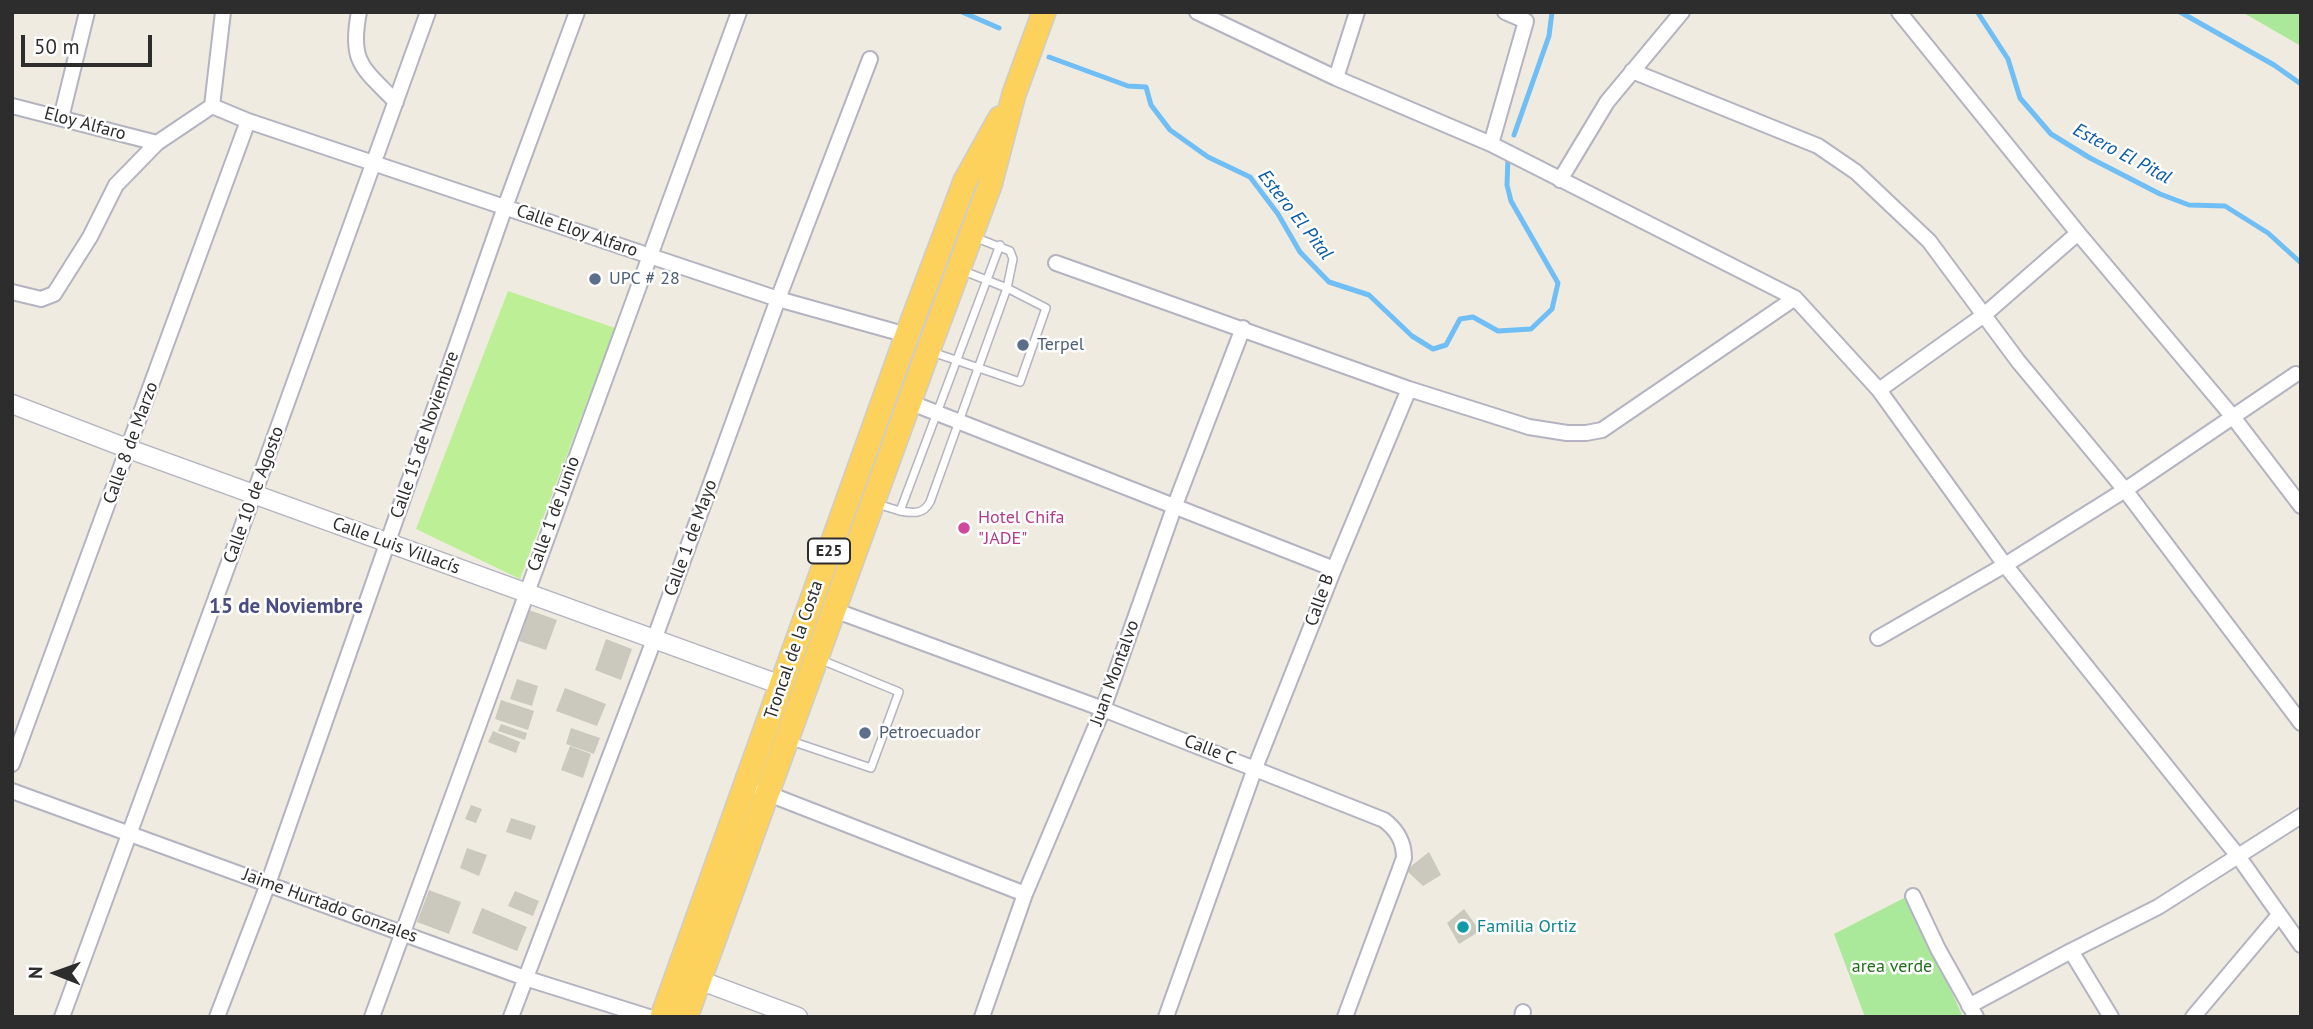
<!DOCTYPE html>
<html>
<head>
<meta charset="utf-8">
<style>
  body { margin:0 }
  #map { position:relative; width:2313px; height:1029px; overflow:hidden; background:#efebe0; font-family:"PT Sans",sans-serif }
  canvas { display:block }
  .frame { position:absolute; inset:0; border:14px solid #2d2d2d; pointer-events:none }
  .north { position:absolute; left:21px; top:938px; width:70px; height:70px; -webkit-text-stroke:5px #fff; paint-order:stroke; rotate:271deg; font-size:19px; font-weight:700; line-height:28px; text-align:center; color:#2d2d2d }
  .north::after { content:''; display:block; margin:auto; width:24px; height:32px; background:#2d2d2d; clip-path:polygon(50% 0,100% 100%,50% 72%,0 100%) }
  .scale { position:absolute; left:21px; top:35px; width:131px; height:32px; box-sizing:border-box; border:4px solid #2d2d2d; border-top:0; padding-left:9px; font-size:21px; line-height:24px; white-space:nowrap; color:#2d2d2d; -webkit-text-stroke:5px #fff; paint-order:stroke }
</style>
</head>
<body>
<div id="map">
<canvas width="2313" height="1029"></canvas>
<div class="frame"></div>
<div class="north">N</div>
<div class="scale">50 m</div>
</div>
<script>
const ctx = document.querySelector('canvas').getContext('2d');
ctx.lineJoin = 'round';
function paint(path, color) { ctx.fillStyle = color; ctx.fill(path, 'evenodd'); }
function trace(path, color, width, dash) { ctx.strokeStyle = color; ctx.lineWidth = width; ctx.lineCap = dash ? 'butt' : 'round'; ctx.setLineDash(dash || []); ctx.stroke(path); }
function label(font, color, halo, rows, align = 'center') {
  ctx.font = font + ' "PT Sans",sans-serif'; ctx.lineWidth = 5; ctx.setLineDash([]); ctx.textBaseline = 'middle'; ctx.strokeStyle = halo; ctx.fillStyle = color; for (const [text, x, y, turn = 0] of rows) {
    ctx.save(); ctx.translate(x, y); ctx.rotate((+turn || 0) * Math.PI / 180); ctx.textAlign = isNaN(turn) ? turn : align; if (halo) ctx.strokeText(text, 0, 0); ctx.fillText(text, 0, 0); ctx.restore();
  }
}
paint(new Path2D(`
  M2242 12H2301V46Z
  M1908 896 1963 1017H1865L1834 934Z`), '#aae89a');
paint(new Path2D(`
  M508 291 615 328 520 579 416 529Z`), '#bdef96');
trace(new Path2D(`
  M962 12 999 28
  M2180 12 2274 65 2301 84
  M1978 13 2008 59 2020 98 2051 134 2090 158 2160 194 2189 205 2225 206 2268 233 2301 263
  M1049 57 1128 86 1146 87 1151 105 1170 130 1208 157 1250 177 1278 214 1300 252 1329 282 1369 295 1412 336 1433 349 1446 345 1460 319 1473 317 1498 331 1531 329 1552 309 1558 283 1511 201 1507 185 1508 157
  M1514 135 1549 36 1552 12`), '#6fbef5', 5);
paint(new Path2D(`
  M529 610 557 620 546 650 519 641Z
  M606 639 632 649 621 680 595 670Z
  M517 679 538 686 532 706 510 699Z
  M565 688 606 704 597 726 556 711Z
  M501 700 534 711 528 730 495 719Z
  M501 724 527 733 525 740 498 731Z
  M571 728 600 738 594 754 566 744Z
  M493 731 520 742 516 753 488 742Z
  M570 746 591 754 583 778 561 770Z
  M471 805 482 809 476 823 465 819Z
  M511 818 536 826 531 840 506 832Z
  M467 848 487 855 479 876 460 868Z
  M1429 852 1441 875 1423 886 1406 870Z
  M429 890 461 902 449 934 417 922Z
  M515 891 539 901 533 916 508 906Z
  M482 908 527 927 517 951 472 933Z
  M1464 909 1480 931 1459 944 1447 923Z`), '#cbc9be');
const service = new Path2D(`
  M932 352 1020 382 1046 308 1007 288 961 270
  M877 504 900 511 1000 245
  M900 511C913 513 923 515 930 502L1007 288 1013 259 1010 251 974 237
  M791 741 871 768 899 692 819 659`);
const minor = new Path2D(`
  M359 12C349 63 363 68 396 102
  M1197 12 1336 78 1491 144 1795 298 1879 390 2005 565 2238 856 2301 945
  M1632 71 1818 146 1856 172 1929 241 2018 361 2125 490 2005 565 1878 638
  M1336 78 1357 12
  M12 106 157 143
  M212 106 248 121 778 299 907 335
  M212 106 223 12
  M61 118 87 12
  M1491 144 1526 21 1505 12
  M1560 180 1607 102 1682 12
  M2078 233 2233 417 2301 506
  M1056 263 1409 389 1529 427 1567 433H1586L1602 430 1795 298
  M12 292 41 299 54 294 90 237 116 185 157 143 212 106
  M2296 374 2125 490 2301 723
  M1879 390 1984 315 2078 233 1899 12
  M909 402 1334 569 1255 768 1166 1017
  M1334 569 1409 389
  M834 610 1103 709 1384 820C1397 830 1404 841 1404 858L1345 1017
  M12 764 248 121
  M12 791 525 978 649 1017
  M761 791 1025 894
  M1913 896 1938 949 1976 1017
  M1969 1006 2071 951
  M62 1017 254 494 428 12
  M217 1017 268 884 505 207 577 12
  M372 1017 739 12
  M511 1017 654 640 778 299 870 59
  M982 1017 1025 894 1103 709 1175 505 1243 328
  M1522 1017 1523 1012
  M2111 1017 2071 951 2158 907 2301 816
  M2193 1017 2279 915`);
const tertiary = new Path2D(`
  M12 404 129 449 781 685
  M699 980 798 1017`);
const trunk = new Path2D(`
  M662 1017 907 335 965 181 1000 118
  M686 1017 928 351 990 185 1014 94 1044 12`);
trace(service, '#b3b3c1', 10);
trace(minor, '#b3b3c1', 18);
trace(tertiary, '#b3b3c1', 21);
trace(trunk, '#cdcdcd', 26);
trace(service, '#fff', 7);
trace(minor, '#fff', 14);
trace(tertiary, '#fff', 18);
trace(trunk, '#fcd15c', 23);
for (const [x, y, r, color] of [
  [595,279,7,"#5c6f8a"],
  [1023,345,7,"#5c6f8a"],
  [964,528,7,"#d1479c"],
  [865,733,7,"#5c6f8a"],
  [1463,927,7,"#0f9aa8"]
]) { const dot = new Path2D(); dot.arc(x, y, r, 0, 2 * Math.PI); ctx.fillStyle = color; ctx.fill(dot); trace(dot, '#fff', 2.5); }
for (const [x, y, w] of [
  [829,551,42]
]) { const box = new Path2D(); box.roundRect(x - w / 2, y - 12.5, w, 25, 5); ctx.fillStyle = '#fff'; ctx.fill(box); trace(box, '#2d2d2d', 2); }
label('bold 16px', '#2d2d2d', null, [
  ["E25",829,551]
]);
label('18px', '#2d2d2d', '#fff', [
  ["Eloy Alfaro",85,124,15],
  ["Calle Eloy Alfaro",577,231,19],
  ["Calle 15 de Noviembre",425,435,-71],
  ["Calle 8 de Marzo",131,443,-70],
  ["Calle 10 de Agosto",254,495,-70],
  ["Calle 1 de Junio",554,514,-70],
  ["Calle 1 de Mayo",691,538,-70],
  ["Calle Luis Villacís",396,546,20],
  ["Calle B",1320,600,-71],
  ["Troncal de la Costa",794,650,-71],
  ["Juan Montalvo",1115,673,-70],
  ["Calle C",1210,750,21],
  ["Jaime Hurtado Gonzales",330,906,20]
]);
label('18px', '#4e5e75', '#fff', [
  ["UPC # 28",609,279],
  ["Terpel",1037,345],
  ["Petroecuador",879,733]
], 'left');
label('18px', '#b23c85', '#fff', [
  ["Hotel Chifa",978,518],
  ["\"JADE\"",978,539]
], 'left');
label('18px', '#0d838f', '#fff', [
  ["Familia Ortiz",1477,927]
], 'left');
label('18px', '#1d7017', '#fff', [
  ["area verde",1892,967]
]);
label('italic 19px', '#075aa8', '#fff', [
  ["Estero El Pital",2122,154,28],
  ["Estero El Pital",1295,215,52]
]);
label('bold 21px', '#4a4d81', '#fff', [
  ["15 de Noviembre",286,607]
]);
</script>
</body>
</html>
